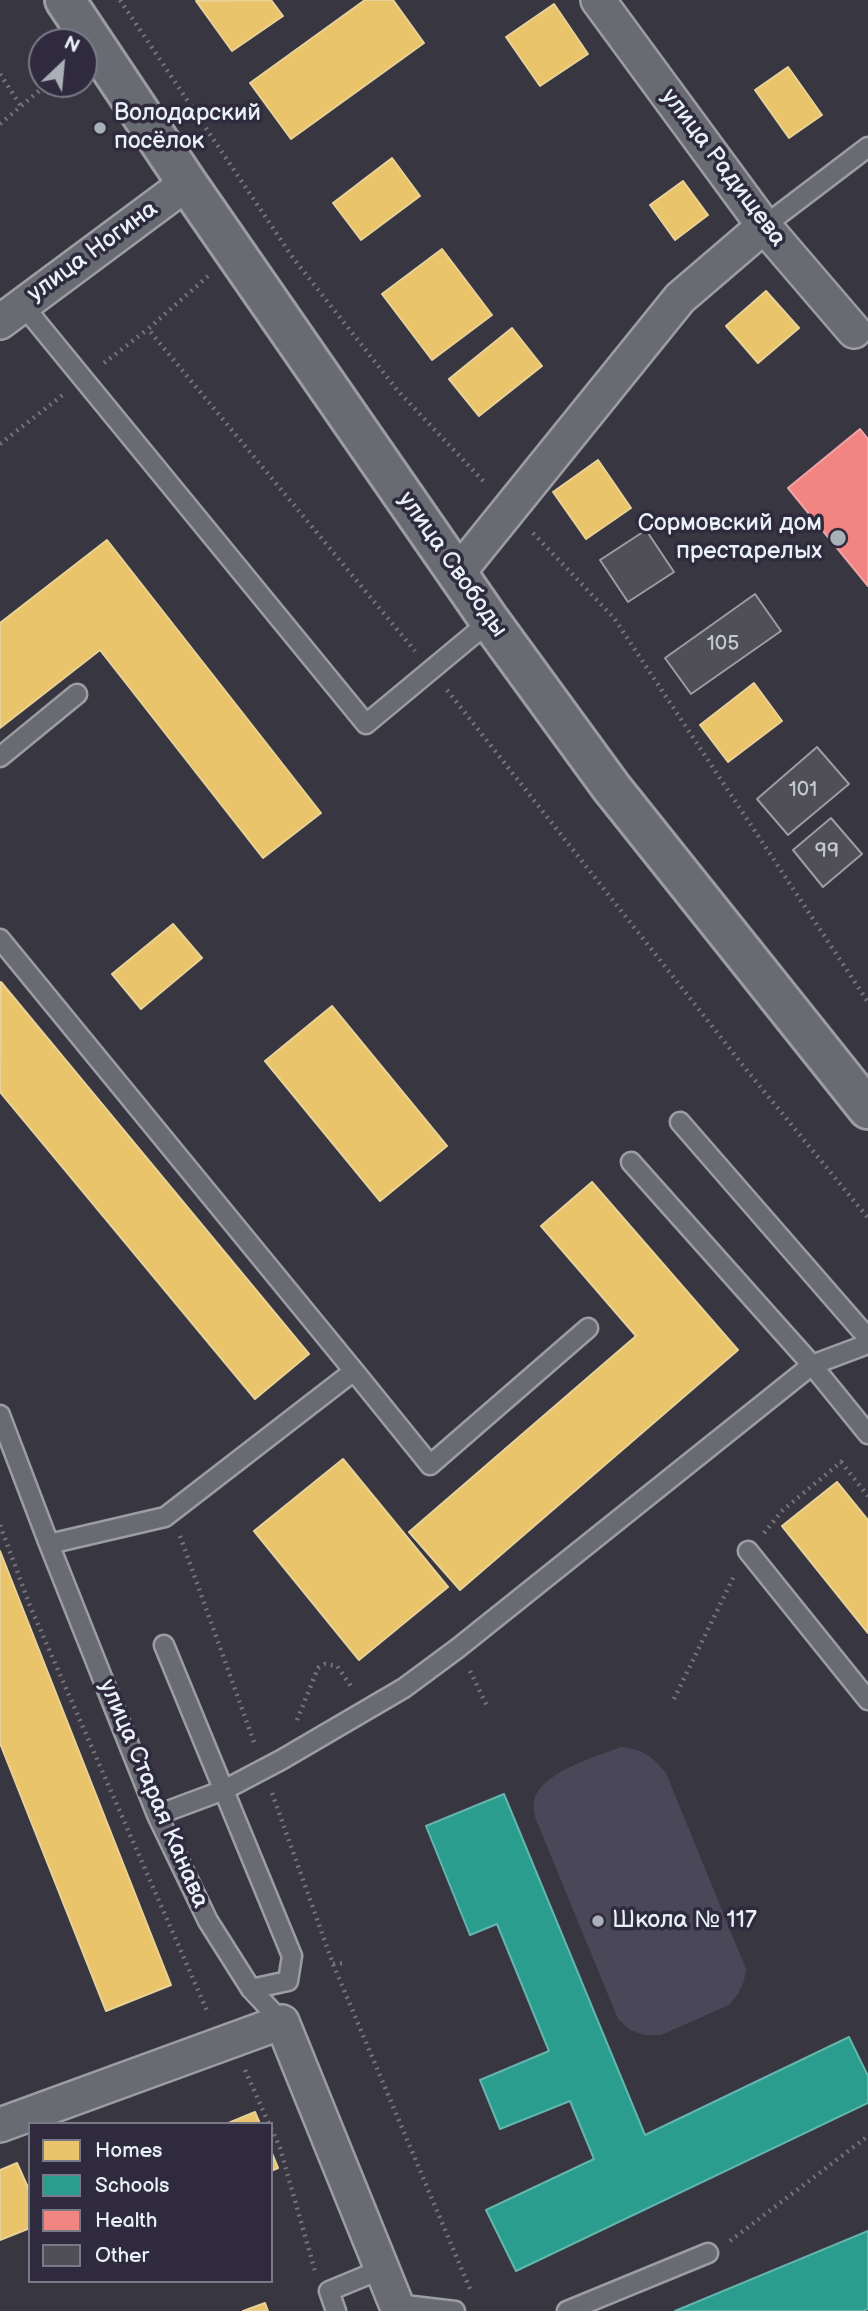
<!DOCTYPE html>
<html>
<head>
<meta charset="utf-8">
<style>
  body { margin:0 }
  #map { position:relative; width:868px; height:2311px; overflow:hidden; background:#383640; font-family:"Balsamiq Sans",sans-serif }
  canvas { display:block }
  .legend { position:absolute; left:28px; top:2122px; width:245px; height:161px; box-sizing:border-box; background:#2f2a3d; border:2px solid #797a88; margin:0; padding:9px 12px; list-style:none; font-size:21px; color:#e8f1f8 }
  .legend li { display:flex; align-items:center; gap:14px; height:35px }
  .legend b { width:35px; border:2px solid #797a88 }
  .north { position:absolute; left:28px; top:28px; width:70px; height:70px; box-sizing:border-box; background:#2f2a3d; border:2px solid #797a88; border-radius:50%; rotate:26deg; font-size:19px; font-weight:700; line-height:28px; text-align:center; color:#e8f1f8 }
  .north::after { content:''; display:block; margin:auto; width:24px; height:32px; background:#aab0b8; clip-path:polygon(50% 0,100% 100%,50% 72%,0 100%) }
</style>
</head>
<body>
<div id="map">
<canvas width="868" height="2311"></canvas>
<ul class="legend">
<li><b style="height:19px;background:#e9c46a"></b>Homes</li>
<li><b style="height:19px;background:#2a9d8f"></b>Schools</li>
<li><b style="height:19px;background:#f28482"></b>Health</li>
<li><b style="height:19px;background:#504f57"></b>Other</li>
</ul>
<div class="north">N</div>
</div>
<script>
const ctx = document.querySelector('canvas').getContext('2d');
ctx.lineJoin = 'round';
function paint(path, color) { ctx.fillStyle = color; ctx.fill(path, 'evenodd'); }
function trace(path, color, width, dash) { ctx.strokeStyle = color; ctx.lineWidth = width; ctx.lineCap = dash ? 'butt' : 'round'; ctx.setLineDash(dash || []); ctx.stroke(path); }
function label(font, color, halo, rows, align = 'center') {
  ctx.font = font + ' "Balsamiq Sans",sans-serif'; ctx.lineWidth = 7; ctx.setLineDash([]); ctx.textBaseline = 'middle'; ctx.strokeStyle = halo; ctx.fillStyle = color; for (const [text, x, y, turn = 0] of rows) {
    ctx.save(); ctx.translate(x, y); ctx.rotate((+turn || 0) * Math.PI / 180); ctx.textAlign = isNaN(turn) ? turn : align; if (halo) ctx.strokeText(text, 0, 0); ctx.fillText(text, 0, 0); ctx.restore();
  }
}
paint(new Path2D(`
  M621 1747C642 1749 652 1756 666 1773L746 1969 744 1981 738 1994 729 2005 661 2035H644L630 2030 618 2019 535 1817C535 1812 533 1806 534 1801 540 1772 596 1757 621 1747Z`), '#4a4858');
const homes = new Path2D(`
  M271 0 283 16 232 51 196 1Z
  M365 0H393L424 43 291 139 250 83Z
  M554 4 588 54 540 86 506 37Z
  M788 67 822 115 789 138 755 90Z
  M392 158 420 196 361 240 333 203Z
  M683 181 708 215 675 240 650 205Z
  M442 249 492 315 432 360 382 294Z
  M766 291 799 328 758 363 726 326Z
  M512 328 542 366 479 416 449 379Z
  M598 460 631 508 586 539 553 492Z
  M107 540 321 813 263 858 100 650 0 728V623Z
  M754 683 782 721 728 762 700 725Z
  M173 924 202 958 141 1009 112 974Z
  M1 982 309 1354 255 1399 0 1092Z
  M332 1006 447 1146 380 1201 265 1061Z
  M592 1182 738 1350 460 1590 409 1532 636 1336 541 1226Z
  M343 1459 448 1587 359 1660 254 1531Z
  M837 1482 868 1520V1633L782 1526Z
  M0 1551 171 1985 106 2011 0 1743Z
  M255 2112 260 2124H226Z
  M271 2151 278 2168 271 2171Z
  M17 2163 30 2192V2228L0 2240V2170Z
  M265 2303 268 2311H243Z`);
paint(homes, '#e9c46a');
trace(homes, '#e9d295', 2);
const schools = new Path2D(`
  M504 1794 645 2135 849 2037 868 2076V2103L516 2271 486 2210 594 2159 570 2101 500 2129 480 2080 549 2051 497 1924 470 1935 426 1826Z
  M868 2231V2309L863 2311H675Z`);
paint(schools, '#2a9d8f');
trace(schools, '#63b6ae', 2);
const health = new Path2D(`
  M860 429 868 439V586L788 488Z`);
paint(health, '#f28482');
trace(health, '#efa5a5', 2);
const building = new Path2D(`
  M646 530 674 572 628 602 600 560Z
  M755 594 781 631 691 694 665 658Z
  M817 747 849 784 788 835 757 799Z
  M831 818 862 854 823 887 793 850Z`);
paint(building, '#504f57');
trace(building, '#9c9ca2', 2);
const lane = new Path2D(`
  M764 226 868 147
  M22 304 366 724 490 621
  M0 757 77 694
  M0 939 354 1371
  M680 1122 868 1338
  M631 1162 812 1365 868 1434
  M0 1415 49 1544 157 1815 208 1921 251 1989 282 2022
  M49 1544 165 1517 354 1371 430 1465 588 1328
  M748 1551 868 1700
  M164 1645 292 1956 288 1981 251 1989
  M157 1815 224 1790 281 1760 404 1688 458 1648 812 1365 868 1344
  M396 2304 455 2311
  M336 2311 329 2291 382 2269
  M567 2311 708 2253`);
const street = new Path2D(`
  M598 0 764 226 854 331
  M0 322 187 183
  M457 574 680 298 764 226
  M0 2125 282 2022 399 2311`);
const primary = new Path2D(`
  M65 0 187 183 490 621 611 787 868 1109`);
trace(lane, '#9c9ca2', 23);
trace(street, '#9c9ca2', 38);
trace(primary, '#9c9ca2', 44);
trace(new Path2D(`
  M120 0 293 258 398 391 486 484
  M0 74 21 106
  M0 124 47 84
  M208 276 148 329 415 651
  M104 363 148 329
  M0 444 64 394
  M533 533 614 618 868 1002
  M447 690 749 1073 868 1218
  M0 1525 30 1606 208 2013
  M764 1533 783 1510 841 1462 868 1496
  M180 1536 255 1745
  M470 1671 488 1708
  M674 1699 735 1574
  M297 1720 318 1668 325 1664 337 1666 353 1689
  M272 1793 333 1964 470 2289
  M333 1964 344 1963
  M245 2070 269 2124
  M271 2128 280 2148 315 2271
  M730 2241 868 2136`), '#747379', 4.5, [2, 5]);
trace(lane, '#696b72', 18);
trace(street, '#696b72', 33);
trace(primary, '#696b72', 38);
for (const [x, y, r, color] of [
  [100,128,7,"#aab0b8"],
  [838,538,9,"#aab0b8"],
  [598,1921,7,"#aab0b8"]
]) { const dot = new Path2D(); dot.arc(x, y, r, 0, 2 * Math.PI); ctx.fillStyle = color; ctx.fill(dot); trace(dot, '#2f2a3d', 2.5); }
label('21px', '#c2c8d0', null, [
  ["105",723,645],
  ["101",803,791],
  ["99",827,852]
]);
label('24px', '#e8f1f8', '#2f2a3d', [
  ["Володарский",114,114],
  ["посёлок",114,142],
  ["Сормовский дом",822,524,"right"],
  ["престарелых",822,552,"right"],
  ["Школа № 117",612,1921]
], 'left');
label('24px', '#e8f1f8', '#2f2a3d', [
  ["улица Радищева",723,168,53],
  ["улица Ногина",93,252,-36],
  ["улица Свободы",452,565,55],
  ["улица Старая Канава",153,1794,67]
]);
</script>
</body>
</html>
